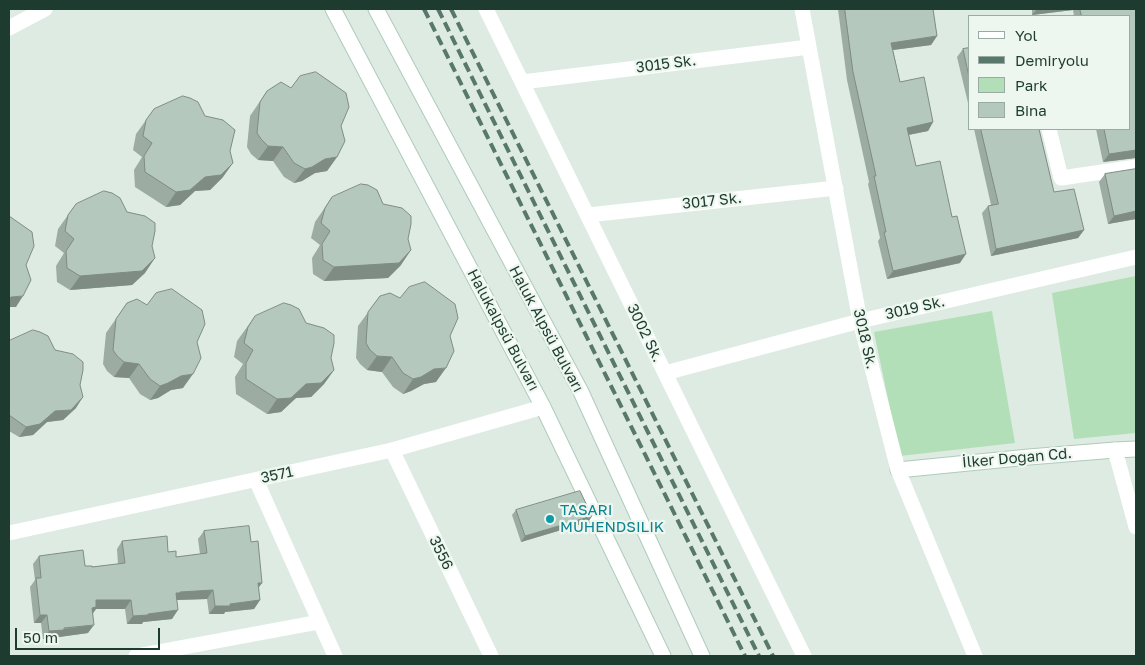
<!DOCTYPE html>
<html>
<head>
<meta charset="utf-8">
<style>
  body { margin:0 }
  #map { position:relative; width:1145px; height:665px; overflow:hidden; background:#ddebe2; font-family:"Golos Text",sans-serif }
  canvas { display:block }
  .frame { position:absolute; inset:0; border:10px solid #1d3b2e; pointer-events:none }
  .legend { position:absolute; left:968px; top:15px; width:162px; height:115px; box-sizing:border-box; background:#edf7f0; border:1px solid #9aaca2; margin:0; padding:6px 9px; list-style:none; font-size:15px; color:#1d3b2e }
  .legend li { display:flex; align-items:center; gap:10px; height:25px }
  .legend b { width:25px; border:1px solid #9aaca2 }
  .scale { position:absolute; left:15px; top:628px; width:145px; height:22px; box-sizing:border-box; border:2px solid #1d3b2e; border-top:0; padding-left:6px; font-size:15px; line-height:18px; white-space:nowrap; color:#1d3b2e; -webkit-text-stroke:4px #edf7f0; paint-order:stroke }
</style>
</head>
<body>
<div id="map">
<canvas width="1145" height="665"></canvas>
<div class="frame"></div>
<ul class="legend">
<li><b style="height:6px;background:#fff"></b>Yol</li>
<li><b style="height:6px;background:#57786a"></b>Demiryolu</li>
<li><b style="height:14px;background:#b2dfb7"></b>Park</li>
<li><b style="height:14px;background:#b5c8bd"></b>Bina</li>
</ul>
<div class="scale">50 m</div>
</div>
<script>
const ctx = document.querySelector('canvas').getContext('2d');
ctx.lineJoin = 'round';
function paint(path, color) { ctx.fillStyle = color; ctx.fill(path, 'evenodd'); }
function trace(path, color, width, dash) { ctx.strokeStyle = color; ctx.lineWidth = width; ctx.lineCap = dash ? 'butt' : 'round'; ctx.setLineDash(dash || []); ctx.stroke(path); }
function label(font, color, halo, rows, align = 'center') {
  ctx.font = font + ' "Golos Text",sans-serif'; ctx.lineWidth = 4.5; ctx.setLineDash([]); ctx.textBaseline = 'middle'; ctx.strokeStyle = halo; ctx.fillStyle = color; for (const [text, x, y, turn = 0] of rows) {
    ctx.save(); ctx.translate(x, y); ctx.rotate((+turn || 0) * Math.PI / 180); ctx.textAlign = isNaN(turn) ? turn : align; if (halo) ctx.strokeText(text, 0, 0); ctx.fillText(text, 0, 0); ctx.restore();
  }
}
paint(new Path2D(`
  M1136 276V433L1074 439 1052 293Z
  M992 311 1015 443 900 456 874 332Z`), '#b2dfb7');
const secondary = new Path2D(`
  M333 9 543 407 663 656
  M376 9 581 392 702 656
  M898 470 1029 457 1115 450 1136 449`);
trace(secondary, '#afcbbc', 17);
trace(new Path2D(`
  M486 9 804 656
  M802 9 860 321 898 470 975 656
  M9 28 45 9
  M522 82 809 47
  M1049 129 1061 178 1136 167
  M588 215 836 188
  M665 373 860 321 1136 257
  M392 450 491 656
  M1115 450 1136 527
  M256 480 335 656
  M9 533 392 450 543 407
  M136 656 319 622`), '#fff', 15);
trace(secondary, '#fff', 15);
trace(new Path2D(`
  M424 9 745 656
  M438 9 759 656
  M451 9 773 656`), '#57786a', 4, [10, 5]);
paint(new Path2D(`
  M838 9H933L937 36 931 45 893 50 900 82 933 122 928 131 909 135 916 166 960 263 887 279 878 241 880 238 868 184 869 182 847 80Z
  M1032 9H1136L1135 158 1103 162 1096 129H1129V16H1074L1073 10 1032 15Z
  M969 48V107L957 57 963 49Z
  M267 91 341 126 337 157 327 171 315 173 302 181 294 183 284 177 273 161 258 160 251 154 247 147 250 116Z
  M154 109 223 177 210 190 195 191 180 205 166 207 135 187 134 170 142 157 133 150 136 134Z
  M974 129H1039L1054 192 1084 230 1078 238 991 256 982 213 988 206 991 205Z
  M1136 169V219L1108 224 1099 182 1105 174Z
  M332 197 401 265 388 278 324 281 313 274 312 258 320 245 311 238 315 222Z
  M76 204 145 273 132 285 70 290 57 282 56 266 64 253 55 246 58 229Z
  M380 296 450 336 436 382 424 384 411 391 403 394 393 387 382 372 367 370 360 364 356 358 358 326Z
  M127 303 197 342 183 388 171 390 158 398 150 400 140 394 129 378 114 377 107 371 103 364 106 333Z
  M255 316 306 323 331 358 334 370 324 384 311 397 296 398 281 412 267 414 236 394 235 377 243 364 234 357 237 341Z
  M9 341 76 408 63 420 47 422 33 435 19 437 9 431Z
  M516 510 592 516 588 522 521 542 512 515Z
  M204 531 251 542 262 583 258 588 260 600 254 609 225 612 224 614H209L207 599 177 600 172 619 143 622 142 624H127L125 609H96L93 613 88 633 59 637 58 639H43L41 623H34L30 587 35 580 33 564 39 556 85 566 92 567 118 564 117 549 122 541 168 552 176 557 200 554 198 539Z`), '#9caca3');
paint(new Path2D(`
  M1037 9H1074L1073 10 1032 15Z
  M937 36 931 45 885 51 891 43Z
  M933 122 928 131 902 136 907 128Z
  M268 146 283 147 273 161 258 160Z
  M1136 150V158L1103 162 1109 154Z
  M337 157 327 171 315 173 302 181 294 183 305 169 325 159Z
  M233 163 223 177 210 190 195 191 180 205 166 207 176 192 205 177Z
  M1136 211V219L1108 224 1114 216Z
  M1084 230 1078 238 991 256 996 249Z
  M411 250 401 265 388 278 324 281 334 267Z
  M966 254 960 263 887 279 893 271Z
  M155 258 145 273 132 285 70 290 80 276Z
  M23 296 16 307H9V299L11 297Z
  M377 356 392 357 382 372 367 370Z
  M124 362 139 364 129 378 114 377Z
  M446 368 436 382 424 384 411 391 403 394 413 379 434 369Z
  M334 370 324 384 311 397 296 398 281 412 267 414 277 399 306 384Z
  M193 374 183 388 171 390 158 398 150 400 160 386 181 376Z
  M83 397 76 408 63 420 47 422 33 435 19 437 26 427 55 411Z
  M592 516 588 522 521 542 525 536Z
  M258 583H262L256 591Z
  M213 590 207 599 175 600 176 593 180 592Z
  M96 600H131L125 609H96L91 616H86Z
  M260 600 254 609 225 612 224 614H209L215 606Z
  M178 610 172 619 143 622 142 624H127L133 616Z
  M40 615H47L41 623H34Z
  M94 625 88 633 59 637 58 639H43L49 631Z`), '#7f8c84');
const building = new Path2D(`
  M845 9H933L937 36 891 43 900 82 924 77 933 122 907 128 916 166 940 161 952 217 957 216 966 254 893 271 884 232H886L874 176H876L853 72Z
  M1080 9H1136V150L1109 154 1104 129H1129V16H1082Z
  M969 48V77L963 49Z
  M316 72 346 93 349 107 341 126 345 141 337 157 325 159 312 167 305 169 294 163 283 147 268 146 261 139 257 133 260 102 267 91 281 82 291 88 300 76Z
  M183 96 190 98 198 102 205 116 223 120 235 130 230 151 233 163 221 175 205 177 190 190 176 192 145 172 144 156 152 143 143 136 146 120 154 109Z
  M981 129H1039L1054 192 1074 189 1084 230 996 249 988 206 998 204Z
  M1136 169V211L1114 216 1105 174Z
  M361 184 368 185 377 190 383 204 402 208 411 216V224L408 239 411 250 399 263 334 267 323 260 322 244 330 231 321 223 325 208 332 197Z
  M104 191 112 193 120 198 127 212 145 216 155 223V231L152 246 155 258 142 271 80 276 67 268 66 251 74 239 65 231 68 215 76 204Z
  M9 216 32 232 34 246 26 265 31 280 23 296 11 297 9 299Z
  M425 282 455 304 458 318 450 336 454 351 446 368 434 369 421 377 413 379 403 373 392 357 377 356 370 350 366 343 368 312 380 296 390 293 400 298 409 287Z
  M172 289 202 310 205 324 197 342 201 358 193 374 181 376 168 383 160 386 150 379 139 364 124 362 117 356 113 350 116 319 127 303 137 299 147 305 156 293Z
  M284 303 291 305 299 309 306 323 324 328 334 335V343L331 358 334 370 321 383 306 384 291 398 277 399 246 379V363L253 350 244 343 248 327 255 316Z
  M33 330 40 332 48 336 55 350 73 354 83 362V370L80 385 83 397 71 410 55 411 40 424 26 427 9 415V341Z
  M580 491 592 516 525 536 516 510Z
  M249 526 251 542 258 541 262 583H258L260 600 230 604V606H215L213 590 180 592V593H176L178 610 148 614V615L133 616 131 600H96V607L92 608 94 625 64 628V630L49 631 47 615H40L36 578H41L39 556 83 550 85 566H92V567L125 563 122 541 167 536 168 552 176 551V557L207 553 204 531Z`);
paint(building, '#b5c8bd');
trace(building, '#7f8c84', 1);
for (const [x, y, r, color] of [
  [550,519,5,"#0f9aa8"]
]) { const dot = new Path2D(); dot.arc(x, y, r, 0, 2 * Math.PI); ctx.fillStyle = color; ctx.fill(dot); trace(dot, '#edf7f0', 2); }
label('15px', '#1d3b2e', '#edf7f0', [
  ["3015 Sk.",666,64,-7],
  ["3017 Sk.",712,201,-6],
  ["3019 Sk.",915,308,-13],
  ["Haluk Alpsü Bulvarı",546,329,62],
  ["Halukalpsü Bulvarı",503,330,62],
  ["3002 Sk.",645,333,64],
  ["3018 Sk.",865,339,77],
  ["İlker Doğan Cd.",1017,458,-5],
  ["3571",277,475,-12],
  ["3556",441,553,64]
]);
label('15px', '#0d838f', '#edf7f0', [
  ["TASARI",560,510],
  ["MUHENDSILIK",560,527]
], 'left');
</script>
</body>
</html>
